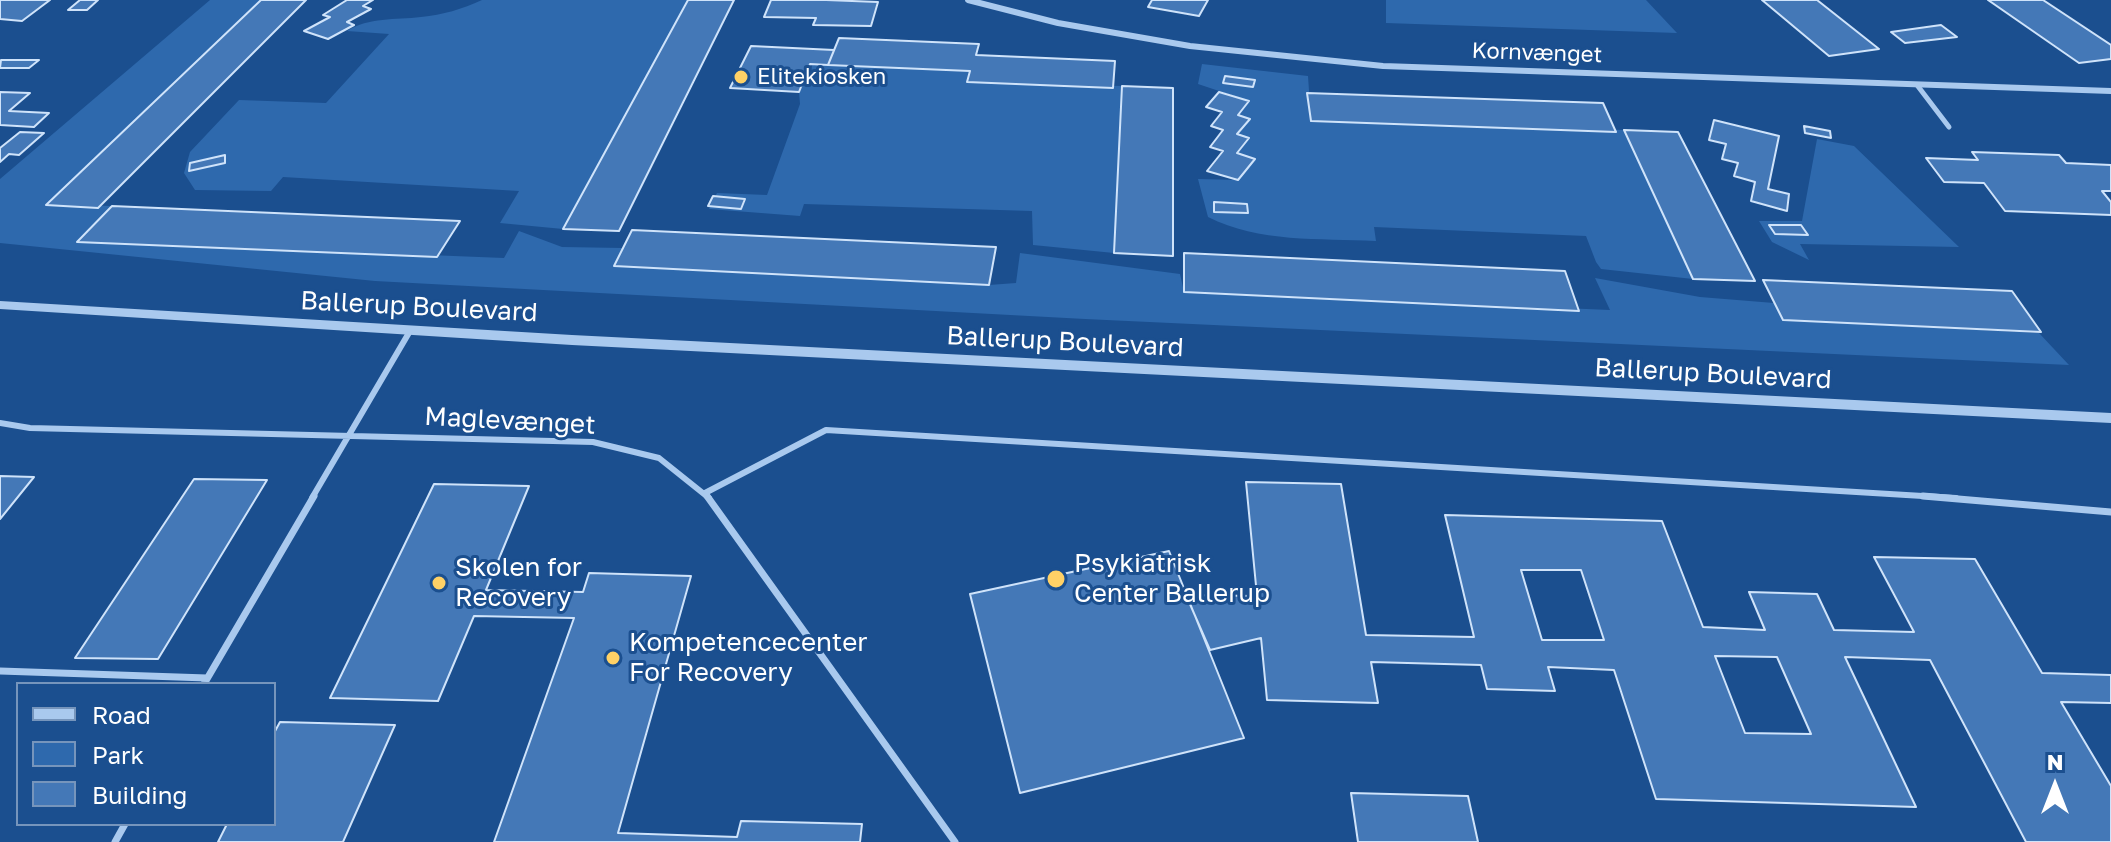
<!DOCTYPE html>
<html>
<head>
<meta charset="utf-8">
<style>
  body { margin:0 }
  #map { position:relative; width:2111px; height:842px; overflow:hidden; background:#1b4f8f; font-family:"Golos Text",sans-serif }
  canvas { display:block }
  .legend { position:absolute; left:16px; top:682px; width:260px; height:144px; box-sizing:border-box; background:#1b4f8f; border:2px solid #7695bc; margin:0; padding:10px 14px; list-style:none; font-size:24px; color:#fff }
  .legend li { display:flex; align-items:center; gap:16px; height:40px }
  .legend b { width:40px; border:2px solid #7695bc }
  .north { position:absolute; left:2015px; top:746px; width:80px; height:80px; -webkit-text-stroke:6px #1b4f8f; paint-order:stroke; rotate:0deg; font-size:22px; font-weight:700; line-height:32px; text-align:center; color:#fff }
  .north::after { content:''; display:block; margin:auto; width:28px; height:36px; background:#fff; clip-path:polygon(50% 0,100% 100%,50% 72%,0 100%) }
</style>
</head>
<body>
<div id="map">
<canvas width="2111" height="842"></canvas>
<ul class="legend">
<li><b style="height:10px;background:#a9c9ee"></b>Road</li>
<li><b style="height:22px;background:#2e69ad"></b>Park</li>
<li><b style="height:22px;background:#4478b7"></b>Building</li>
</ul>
<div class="north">N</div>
</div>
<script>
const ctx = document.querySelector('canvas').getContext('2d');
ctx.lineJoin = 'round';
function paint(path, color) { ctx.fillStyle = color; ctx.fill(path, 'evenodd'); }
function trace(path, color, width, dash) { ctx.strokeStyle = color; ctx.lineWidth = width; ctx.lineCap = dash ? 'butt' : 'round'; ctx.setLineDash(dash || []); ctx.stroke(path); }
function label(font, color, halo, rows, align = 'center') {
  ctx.font = font + ' "Golos Text",sans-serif'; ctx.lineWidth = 6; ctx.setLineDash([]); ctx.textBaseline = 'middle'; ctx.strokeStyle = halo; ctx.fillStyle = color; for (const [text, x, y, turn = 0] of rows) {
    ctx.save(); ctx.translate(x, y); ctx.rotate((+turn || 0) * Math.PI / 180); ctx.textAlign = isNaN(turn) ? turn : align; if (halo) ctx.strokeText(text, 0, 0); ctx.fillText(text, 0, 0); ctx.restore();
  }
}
paint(new Path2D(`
  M210 0H261L47 204 112 206 78 241 504 258 519 231 562 247 623 248 615 266 989 285 1016 283 1020 253 1180 274 1184 292 1610 310 1595 278 1700 297 1774 303 1784 320 2039 333 2069 365 1085 319 375 281 0 243V179Z
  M482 0H688L563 229 500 223 519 191 283 177 271 191 195 190 184 173 190 152 239 100 326 103 389 34 347 31C369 17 395 20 421 17 443 15 462 9 482 0Z
  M1386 0H1646L1677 33 1386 23Z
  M813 64 970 71 968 82 1122 86 1114 253 1033 245 1032 211 804 204 800 216 709 209 717 193 767 195 800 104 799 92Z
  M1202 64 1308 76 1311 120 1624 130 1693 279 1601 269 1596 262 1586 236 1374 227 1376 241C1319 238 1259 243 1208 217L1198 179 1238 180 1254 159 1237 153 1248 138 1237 134 1249 119 1238 115 1249 101 1198 84Z
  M1817 139 1854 146 1959 247 1800 244 1809 260 1772 242 1759 221H1802Z`), '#2e69ad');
const building = new Path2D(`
  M0 0H50L22 21 0 19Z
  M80 0H98L87 10H68Z
  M261 0H306L98 208 46 205Z
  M347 0H373L363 6 371 9 347 22 354 25 328 39 304 31 330 17 323 15Z
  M688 0H734L619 231 563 229Z
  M771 0H826L878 2 871 26 813 25 816 18 764 17Z
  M1152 0H1208L1199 16 1148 7Z
  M1762 0H1817L1879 49 1829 56Z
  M1988 0H2043L2111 45V59L2079 63Z
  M1941 25 1957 37 1905 43 1891 32Z
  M839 38 979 44 976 55 1115 61 1113 88 967 82 970 71 828 65Z
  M751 46 834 50 828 65 810 64 799 92 730 88Z
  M39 60 29 68H0L1 60Z
  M1225 76 1255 80 1253 87 1223 83Z
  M1122 86 1173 88V256L1114 253Z
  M0 92 30 93 9 111 49 113 34 127 0 125Z
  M1219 92 1249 101 1238 115 1250 119 1237 134 1249 138 1237 153 1255 159 1238 180 1207 171 1223 151 1210 147 1223 130 1211 126 1222 112 1206 107Z
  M1307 93 1603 103 1616 132 1311 121Z
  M1714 120 1779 136 1768 189 1789 194 1787 211 1751 201 1755 182 1734 176 1738 163 1722 159 1726 144 1709 140Z
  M1804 126 1830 131 1831 138 1805 133Z
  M1624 130 1678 132 1755 281 1693 279Z
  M20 132 44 133 19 155 9 154 0 162V148Z
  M1972 152 2059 155 2066 163 2111 165V191H2102L2111 202V215L2005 211 1984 183 1944 182 1926 158 1978 160Z
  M225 155V163L189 171 190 163Z
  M713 196 745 199 741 209 708 206Z
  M1214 202 1247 204 1248 213 1214 212Z
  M112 206 460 221 437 257 77 242Z
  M1769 225H1801L1808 235 1775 234Z
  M632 230 996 247 989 285 614 266Z
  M1184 253 1565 271 1579 311 1184 292Z
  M1763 280 2012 291 2041 332 1783 320Z
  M0 476 34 477 0 519Z
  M194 479 267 480 158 659 75 658Z
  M1246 482 1341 484 1366 635 1474 637 1445 515 1662 521 1703 627 1765 630 1749 592 1817 594 1834 630 1914 632 1874 557 1975 559 2042 673 2111 675V703L2061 702 2111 786V842H2026L1930 660 1845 657 1916 807 1656 799 1614 670 1548 667 1555 691 1487 689 1481 665 1371 662 1378 703 1267 700 1261 638 1210 650 1186 595 1257 596ZM1521 570H1581L1604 640H1542ZM1715 656 1777 657 1811 734 1745 733Z
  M434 484 529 486 486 590 583 592 589 573 691 576 618 833 737 837 741 821 862 824 860 842H494L574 618 474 616 438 701 330 698Z
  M1169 551 1244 738 1020 793 970 594Z
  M280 722 395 725 343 842H218L227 824H274V733Z
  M1351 793 1468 796 1478 842H1358Z`);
paint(building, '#4478b7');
trace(building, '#cfe3fa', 2);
trace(new Path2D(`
  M1917 85 1949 127`), '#a9c9ee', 5);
trace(new Path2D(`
  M0 423 30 428 593 442 659 458 709 498
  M705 493 826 430 1956 498
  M312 498 410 331`), '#a9c9ee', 6);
trace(new Path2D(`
  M707 496 955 842
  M1923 496 2111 512
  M0 671 207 678
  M204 684 314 496
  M115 842 125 824`), '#a9c9ee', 7);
trace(new Path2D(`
  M968 0 1058 23 1190 46 1383 66 2111 91`), '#a9c9ee', 6);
paint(new Path2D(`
  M0 301 572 335 2111 413V423L572 345 0 309Z`), '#a9c9ee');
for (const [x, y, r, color] of [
  [741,77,8,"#ffd166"],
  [1056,579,10,"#ffd166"],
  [439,583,8,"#ffd166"],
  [613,658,8,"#ffd166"]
]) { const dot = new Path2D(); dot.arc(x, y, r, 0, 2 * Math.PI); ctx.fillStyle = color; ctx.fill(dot); trace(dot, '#1b4f8f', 3); }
label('22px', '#fff', '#1b4f8f', [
  ["Kornvænget",1537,53,2]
]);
label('22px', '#fff', '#1b4f8f', [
  ["Elitekiosken",757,77]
], 'left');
label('26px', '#fff', '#1b4f8f', [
  ["Ballerup Boulevard",419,307,3],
  ["Ballerup Boulevard",1065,342,3],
  ["Ballerup Boulevard",1713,374,3],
  ["Maglevænget",510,421,3]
]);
label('26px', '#fff', '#1b4f8f', [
  ["Psykiatrisk",1074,564],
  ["Center Ballerup",1074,594],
  ["Skolen for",455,568],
  ["Recovery",455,598],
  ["Kompetencecenter",629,643],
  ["For Recovery",629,673]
], 'left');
</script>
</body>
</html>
